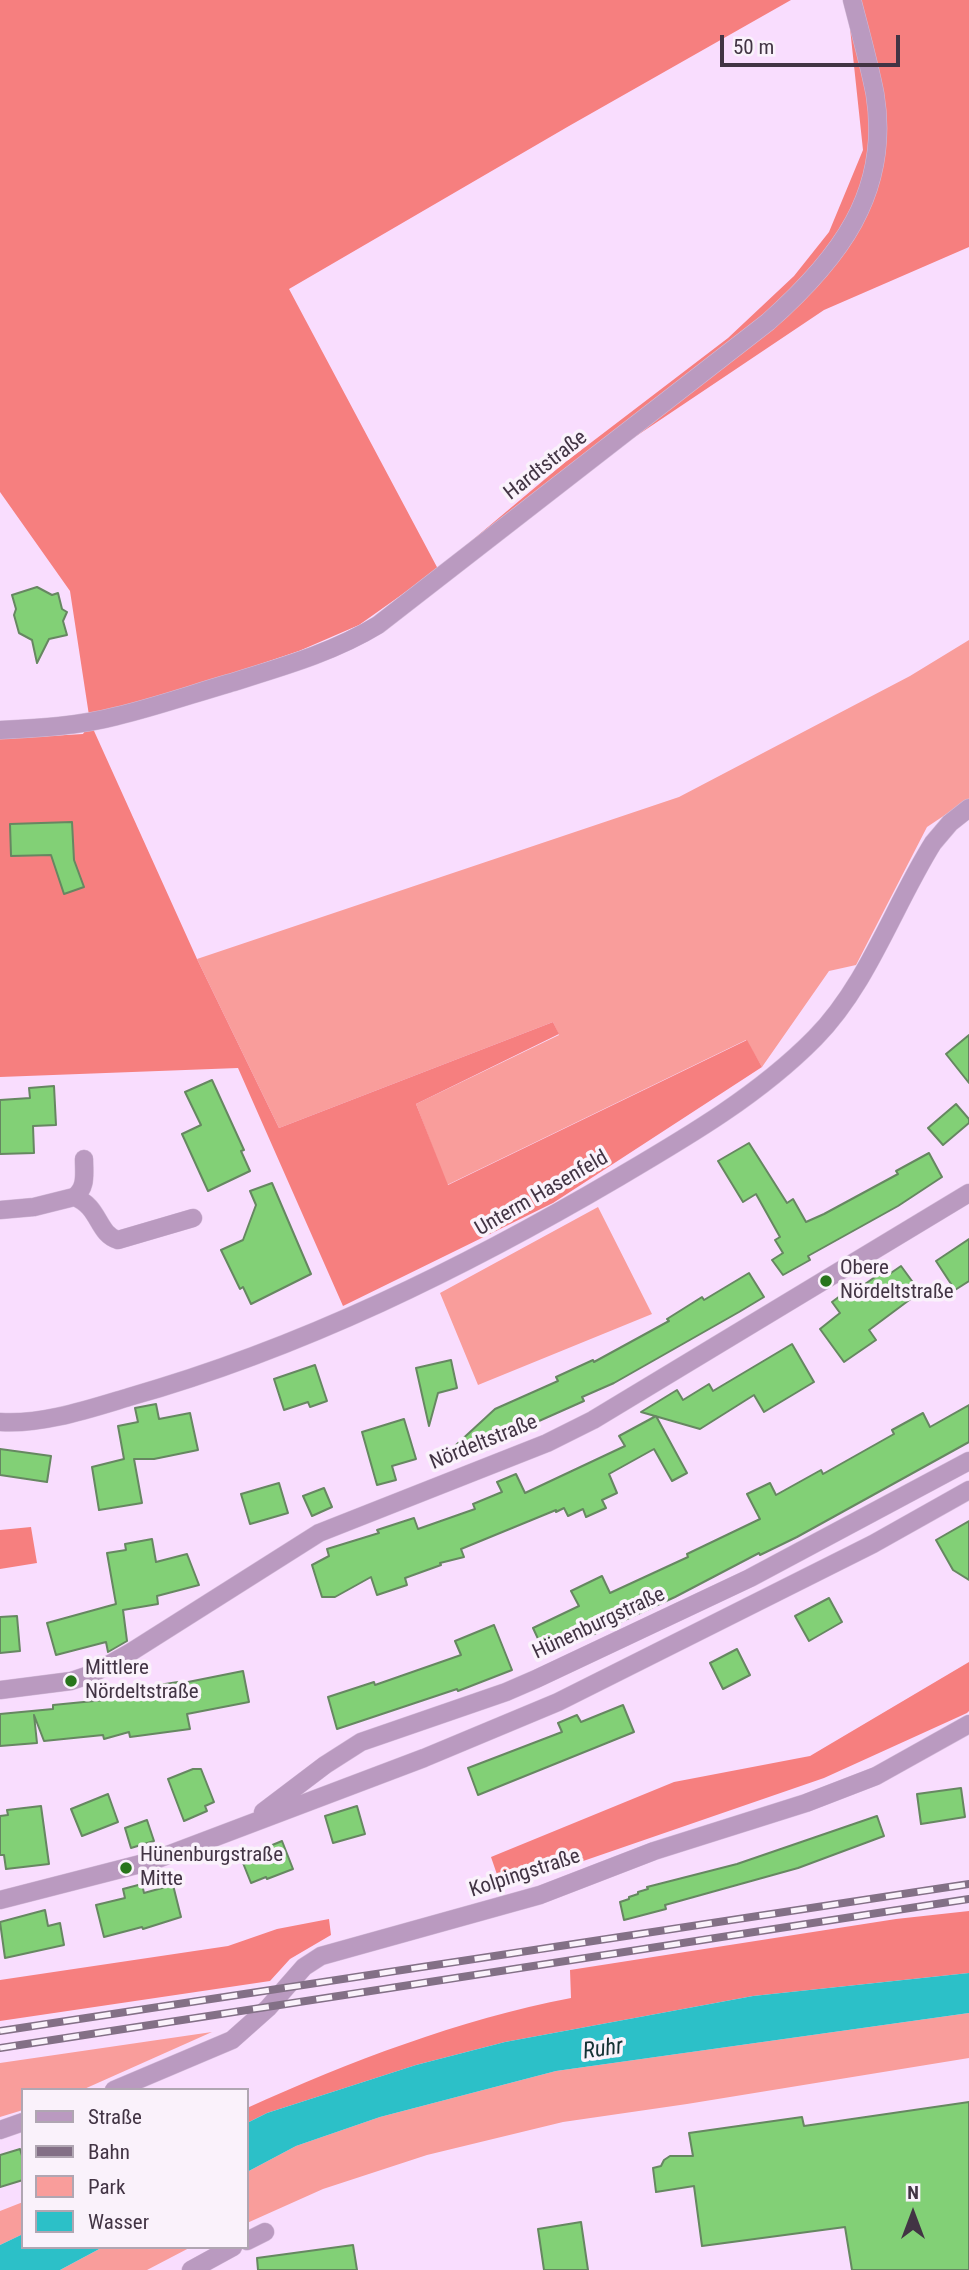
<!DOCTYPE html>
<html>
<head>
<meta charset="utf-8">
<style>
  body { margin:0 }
  #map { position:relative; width:969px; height:2270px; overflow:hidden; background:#f9ddfe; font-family:"Roboto Condensed",sans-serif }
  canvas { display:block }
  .legend { position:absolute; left:21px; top:2088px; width:228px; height:161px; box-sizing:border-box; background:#faf2fb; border:2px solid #b0a6b2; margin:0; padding:9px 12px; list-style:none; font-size:21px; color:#423444 }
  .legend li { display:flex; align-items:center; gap:14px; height:35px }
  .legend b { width:35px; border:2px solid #b0a6b2 }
  .north { position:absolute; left:878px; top:2179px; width:70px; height:70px; -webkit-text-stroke:5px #faf2fb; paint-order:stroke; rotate:0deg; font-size:19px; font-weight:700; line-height:28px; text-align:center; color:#423444 }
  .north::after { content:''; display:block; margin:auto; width:24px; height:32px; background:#423444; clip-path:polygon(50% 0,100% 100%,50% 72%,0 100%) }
  .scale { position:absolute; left:720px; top:35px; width:180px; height:32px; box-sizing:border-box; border:4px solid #423444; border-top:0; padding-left:9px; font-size:21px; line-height:24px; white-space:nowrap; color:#423444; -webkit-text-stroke:5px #faf2fb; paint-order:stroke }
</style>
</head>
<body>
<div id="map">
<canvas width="969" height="2270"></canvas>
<ul class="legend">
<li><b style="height:9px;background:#ba9ac0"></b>Straße</li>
<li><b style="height:9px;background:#837086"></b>Bahn</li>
<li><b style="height:19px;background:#f99d9b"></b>Park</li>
<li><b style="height:19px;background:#2cc0c8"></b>Wasser</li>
</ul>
<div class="north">N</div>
<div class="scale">50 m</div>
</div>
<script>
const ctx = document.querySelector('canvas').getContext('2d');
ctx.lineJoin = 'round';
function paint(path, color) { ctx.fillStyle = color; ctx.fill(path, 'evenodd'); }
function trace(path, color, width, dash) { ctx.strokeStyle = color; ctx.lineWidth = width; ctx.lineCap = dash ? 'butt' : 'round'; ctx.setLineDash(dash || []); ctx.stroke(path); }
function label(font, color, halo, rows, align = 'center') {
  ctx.font = font + ' "Roboto Condensed",sans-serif'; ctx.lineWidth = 7; ctx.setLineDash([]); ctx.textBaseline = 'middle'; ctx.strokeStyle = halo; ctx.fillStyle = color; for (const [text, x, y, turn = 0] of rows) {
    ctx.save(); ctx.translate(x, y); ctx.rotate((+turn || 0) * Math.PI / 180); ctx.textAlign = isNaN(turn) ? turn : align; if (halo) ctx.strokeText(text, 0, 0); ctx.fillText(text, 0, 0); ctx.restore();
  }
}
paint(new Path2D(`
  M969 640V799L927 827 856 965 829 971 762 1067 746 1040 447 1185 416 1104 559 1035 553 1022 279 1128 197 959 679 797 910 676Z
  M598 1207 652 1314 478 1385 440 1293Z
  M969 2013V2058L687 2104 563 2122 427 2155 323 2189 247 2223V2172L296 2146 380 2117 556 2071Z
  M212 2032 82 2090H23V2110L0 2117V2063Z
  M23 2202V2234L0 2245V2211Z
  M103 2247H191L147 2270H60Z`), '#f99d9b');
paint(new Path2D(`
  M0 0H791L569 126 289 289 438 569 563 464 728 338 794 276 829 232 863 150 847 0H969V247L824 310 438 569 359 625 299 651 90 722 197 959 279 1128 553 1022 559 1034 416 1104 448 1185 747 1040 762 1067 553 1203 343 1306 238 1068 0 1077V739L83 734 90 722 70 591 0 492Z
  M31 1527 37 1563 0 1569V1530Z
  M969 1662V1711L967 1713 824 1778 502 1889 491 1857 674 1782 810 1756Z
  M969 1911V1973L753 1996 505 2042 416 2065 267 2113 247 2123V2108C351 2061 458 2020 571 1998L570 1970 896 1919Z
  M329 1919 331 1935 290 1959 270 1981 0 2021V1980L228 1946 277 1929Z`), '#f67f7f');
paint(new Path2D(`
  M969 1973V2013L556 2071 380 2117 296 2146 247 2172V2123L267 2113 416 2065 505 2042 753 1996Z
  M23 2234V2247H103L60 2270H0V2245Z`), '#2cc0c8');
const building = new Path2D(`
  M37 587 52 595 58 593 62 609 67 612 63 621 67 635 49 639 37 663 32 640 19 633 14 615 16 609 12 595Z
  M72 822 74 860 84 887 64 894 51 855 11 856 10 824Z
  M969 1035V1083L946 1054Z
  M212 1080 244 1150 241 1151 250 1171 208 1191 182 1134 201 1125 185 1092Z
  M54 1086 56 1125 33 1126 34 1153 0 1154V1100L30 1098 29 1088Z
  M956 1104 969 1119V1123L943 1145 928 1128Z
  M749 1143 787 1203 793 1199 806 1222 824 1214 898 1174 896 1171 929 1153 942 1177 898 1206 808 1256 810 1260 783 1275 772 1260 783 1253 775 1240 780 1237 756 1194 743 1202 718 1161Z
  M272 1183 311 1274 251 1304 243 1287 240 1289 221 1250 243 1240 256 1205 250 1191Z
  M969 1239V1281L955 1290 936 1261Z
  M901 1266 920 1292 869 1330 876 1340 844 1362 820 1329 840 1313 832 1302 852 1287 855 1291 885 1270 888 1275Z
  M749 1273 764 1297 739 1312 614 1383 582 1397 584 1401 530 1425 445 1458 444 1456 495 1409 558 1381 556 1377 593 1360 594 1362 669 1321 667 1319 702 1297 704 1300Z
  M792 1344 814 1382 764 1412 754 1395 700 1429 641 1412 677 1390 683 1400 709 1384 713 1391Z
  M451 1360 457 1388 438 1393 429 1426 416 1368Z
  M315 1365 327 1401 310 1407 308 1402 284 1410 274 1379Z
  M156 1404 159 1419 190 1413 198 1450 154 1459H134L142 1503 99 1510 92 1467 124 1459 118 1426 138 1422 135 1408Z
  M969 1405V1442L797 1537 760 1555 759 1553 675 1597 546 1656 533 1628 579 1606 571 1591 602 1576 610 1593 688 1557 687 1554 760 1519 747 1494 770 1483 776 1495 821 1470 823 1474 894 1434 892 1430 923 1413 930 1427Z
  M656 1416 687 1473 672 1481 654 1449 609 1474 617 1493 602 1500 606 1508 586 1517 583 1509 568 1516 564 1508 556 1512V1510L461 1549 464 1557 440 1563 441 1565 405 1578 407 1585 377 1595 371 1577 335 1597H322L312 1565 329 1556 327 1549 379 1533 377 1530 414 1518 418 1529 475 1509 473 1504 502 1492 497 1482 516 1474 525 1493 625 1446 619 1436Z
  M404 1419 416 1459 392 1466 396 1480 377 1485 362 1432Z
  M0 1449 51 1456 47 1482 0 1475Z
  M279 1483 288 1513 250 1524 241 1494Z
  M324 1488 332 1507 312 1516 303 1496Z
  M969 1521V1580L953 1570 936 1540Z
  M152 1539 156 1562 187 1554 199 1585 157 1596 158 1604 123 1610 127 1641 108 1652 106 1642 56 1655 47 1623 116 1604 107 1553 126 1550 125 1544Z
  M829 1598 842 1622 809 1641 795 1616Z
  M17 1616 20 1651 0 1653V1617Z
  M494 1625 512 1670 458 1691 457 1689 337 1729 328 1697 374 1682 375 1685 461 1655 455 1641Z
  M737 1649 750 1675 723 1689 710 1663Z
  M243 1671 249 1702 187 1714 190 1729 130 1737 129 1732 104 1739 103 1735 44 1741 34 1715 37 1743 0 1746V1714L53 1709V1705L135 1697 133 1689 178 1682V1684Z
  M623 1705 634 1732 478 1795 468 1768 562 1732 558 1723 577 1715 581 1722Z
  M193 1769H201L214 1802 205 1806 207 1811 184 1821 168 1779Z
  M961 1788 965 1817 921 1824 917 1794Z
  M108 1794 118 1822 82 1836 71 1809Z
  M41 1806 49 1864 6 1869 4 1855H0V1816L8 1815 7 1810Z
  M357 1806 365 1834 333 1843 325 1816Z
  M877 1816 884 1836 798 1868 665 1905 666 1909 624 1920 620 1902 629 1899V1897L638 1894V1892L648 1889 647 1887 737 1864Z
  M147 1820 154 1841 131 1848 125 1828Z
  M282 1841 293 1869 267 1879 266 1877 251 1883 241 1858Z
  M142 1884 144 1893 173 1885 181 1917 143 1929 142 1927 104 1937 96 1905 125 1898 123 1889Z
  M45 1910 48 1926 60 1923 64 1945 5 1958 0 1922Z
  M969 2102V2270H852L845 2227 702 2246 694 2186 656 2192 653 2168 661 2166 664 2160 670 2156H693L689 2133 802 2117 804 2126Z
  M20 2149 23 2159V2180L0 2187V2155Z
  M581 2222 588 2270H544L538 2229Z
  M353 2245 357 2270H258L257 2258Z`);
paint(building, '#82d076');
trace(building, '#668761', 2);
const minor = new Path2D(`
  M0 730C39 728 79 726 117 716 155 707 192 694 230 683 281 667 332 653 378 625L768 322C838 260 891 193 875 94 869 63 860 31 852 0
  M74 1197C87 1188 84 1174 84 1159
  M0 1210 34 1207 74 1197C100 1206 97 1234 118 1240L193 1218
  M0 1422C42 1425 89 1409 129 1397 302 1348 464 1268 619 1177 687 1137 759 1095 815 1038 868 984 893 907 933 843L950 823 969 808
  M0 1690 71 1681 92 1674 131 1652 319 1533 547 1443 593 1420 969 1193
  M263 1812 325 1765 361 1742 506 1692 536 1679 750 1578 969 1461
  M0 1900 152 1861 424 1758 558 1702 873 1544 969 1490
  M114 2090 232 2040 268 2008 304 1967 321 1956 540 1895 654 1851 806 1803 876 1776 969 1724
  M0 2130 23 2122
  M247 2241 265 2232
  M191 2270 233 2247`);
trace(minor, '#d4bbd9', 19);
trace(minor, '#ba9ac0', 18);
const rail = new Path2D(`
  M0 2031 969 1884
  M0 2048 969 1899`);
trace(rail, '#837086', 8);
trace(rail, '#faf2fb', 5, [16]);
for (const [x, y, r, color] of [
  [826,1281,7,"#28751b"],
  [71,1681,7,"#28751b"],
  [126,1868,7,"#28751b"]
]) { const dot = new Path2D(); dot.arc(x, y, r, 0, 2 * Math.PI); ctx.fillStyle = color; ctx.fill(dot); trace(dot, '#faf2fb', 2.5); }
label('21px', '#423444', '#faf2fb', [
  ["Hardtstraße",546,466,-38],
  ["Unterm Hasenfeld",542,1194,-30],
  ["Nördeltstraße",484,1443,-22],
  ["Hünenburgstraße",599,1624,-25],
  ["Kolpingstraße",525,1874,-18]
]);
label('21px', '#423444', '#faf2fb', [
  ["Obere",840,1269],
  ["Nördeltstraße",840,1293],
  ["Mittlere",85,1669],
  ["Nördeltstraße",85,1693],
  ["Hünenburgstraße",140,1856],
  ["Mitte",140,1880]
], 'left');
label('italic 23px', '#153234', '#faf2fb', [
  ["Ruhr",603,2050,-8]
]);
</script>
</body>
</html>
